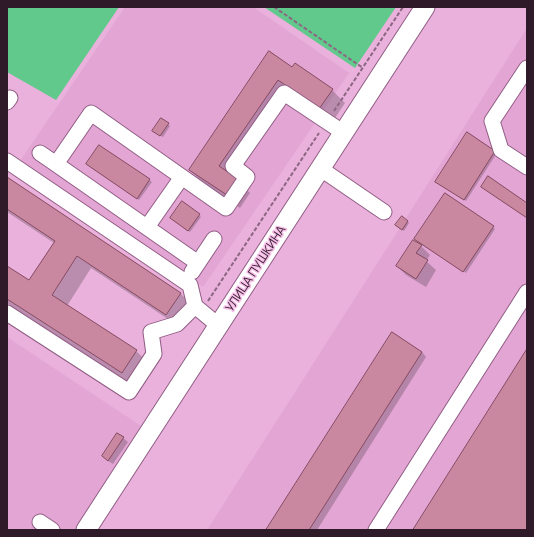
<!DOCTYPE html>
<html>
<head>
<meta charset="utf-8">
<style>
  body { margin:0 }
  #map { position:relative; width:534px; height:537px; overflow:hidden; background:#e9b1db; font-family:Manrope,sans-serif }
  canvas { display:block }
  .frame { position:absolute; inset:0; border:8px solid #2f1a2a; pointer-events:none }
</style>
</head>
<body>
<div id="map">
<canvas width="534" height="537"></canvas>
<div class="frame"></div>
</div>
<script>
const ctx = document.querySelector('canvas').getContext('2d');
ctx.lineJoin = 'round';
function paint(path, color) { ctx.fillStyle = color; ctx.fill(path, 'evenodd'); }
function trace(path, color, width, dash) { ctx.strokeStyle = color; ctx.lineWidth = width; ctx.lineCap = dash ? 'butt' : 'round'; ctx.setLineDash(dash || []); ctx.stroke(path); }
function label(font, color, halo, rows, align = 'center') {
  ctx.font = font + ' Manrope,sans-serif'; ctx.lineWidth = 3; ctx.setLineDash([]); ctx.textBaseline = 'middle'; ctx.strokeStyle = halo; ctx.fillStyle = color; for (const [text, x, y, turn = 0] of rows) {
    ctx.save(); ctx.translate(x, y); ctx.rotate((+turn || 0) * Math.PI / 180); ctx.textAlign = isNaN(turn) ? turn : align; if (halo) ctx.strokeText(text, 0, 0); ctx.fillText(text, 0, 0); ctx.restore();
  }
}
paint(new Path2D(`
  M125 7H253L349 73 203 287 20 161Z
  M527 28V530H207L396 234Z
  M7 337 141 426 75 530H7Z`), '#e3a5d4');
paint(new Path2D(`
  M7 7H119L56 100 7 72Z
  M264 7H396L355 68Z`), '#60c98b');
paint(new Path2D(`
  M269 53 292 68 332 90 345 103 333 121 291 93 234 177 250 193 240 208 203 183 190 170Z
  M168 124 170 126 163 137 155 133Z
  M99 146 152 182 139 200 89 166Z
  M495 151 497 153 466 201 439 183Z
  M7 178 180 293 194 307 180 327 91 268 67 306 136 351 150 364 135 386 7 303V267L30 281 54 243 7 212Z
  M445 194 495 229 466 273 417 241Z
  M199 215 201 217 190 232 173 220Z
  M407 221 409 223 404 231 398 227Z
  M421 246 430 255 426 261 436 270 426 287 406 275 397 266Z
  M392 333 422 352 426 357 317 530H268Z
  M123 438 128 442 113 464 108 461Z`), '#0003');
const building = new Path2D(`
  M269 51 292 67 295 63 333 89 319 109 278 80 219 166 238 179 227 195 189 170Z
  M161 118 169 123 160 136 152 131Z
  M467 132 495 151 464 200 435 182Z
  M99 145 150 179 137 199 86 164Z
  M488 176 527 203V218L481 187Z
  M7 177 181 293 166 315 77 256 52 295 137 350 122 373 7 299V266L29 280 55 241 7 209Z
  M445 193 494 226 463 272 414 239Z
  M182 201 200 214 188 231 170 218Z
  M402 216 408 221 402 230 395 225Z
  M413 240 422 245 416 253 428 260 416 279 396 266Z
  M392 332 422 352 309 530H266Z
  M527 349V530H413Z
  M117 433 124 437 108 461 102 456Z`);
paint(building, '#c988a0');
trace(building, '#854a61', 1);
const minor = new Path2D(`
  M527 68 492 121 501 150 527 167
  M7 102 10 98
  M40 153 56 164
  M7 161 190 285 195 306 219 326
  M321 169 384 212
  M147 227 182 177
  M198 263 56 164 91 113 226 208 247 177 233 166 284 93 344 133
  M192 272 214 239
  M7 313 129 392 154 354 151 332 177 324 195 306
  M40 522 52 530
  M376 530 527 292`);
const major = new Path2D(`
  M86 530 425 7`);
trace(minor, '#905d84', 17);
trace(major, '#905d84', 21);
trace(new Path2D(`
  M274 7 363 68
  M334 111 403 7
  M208 301 319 133`), '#8c6683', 2, [4, 2]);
trace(minor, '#fff', 15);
trace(major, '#fff', 19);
label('12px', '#2f1a2a', '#f7bee8', [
  ["УЛИЦА ПУШКИНА",256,269,-57]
]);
</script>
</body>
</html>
